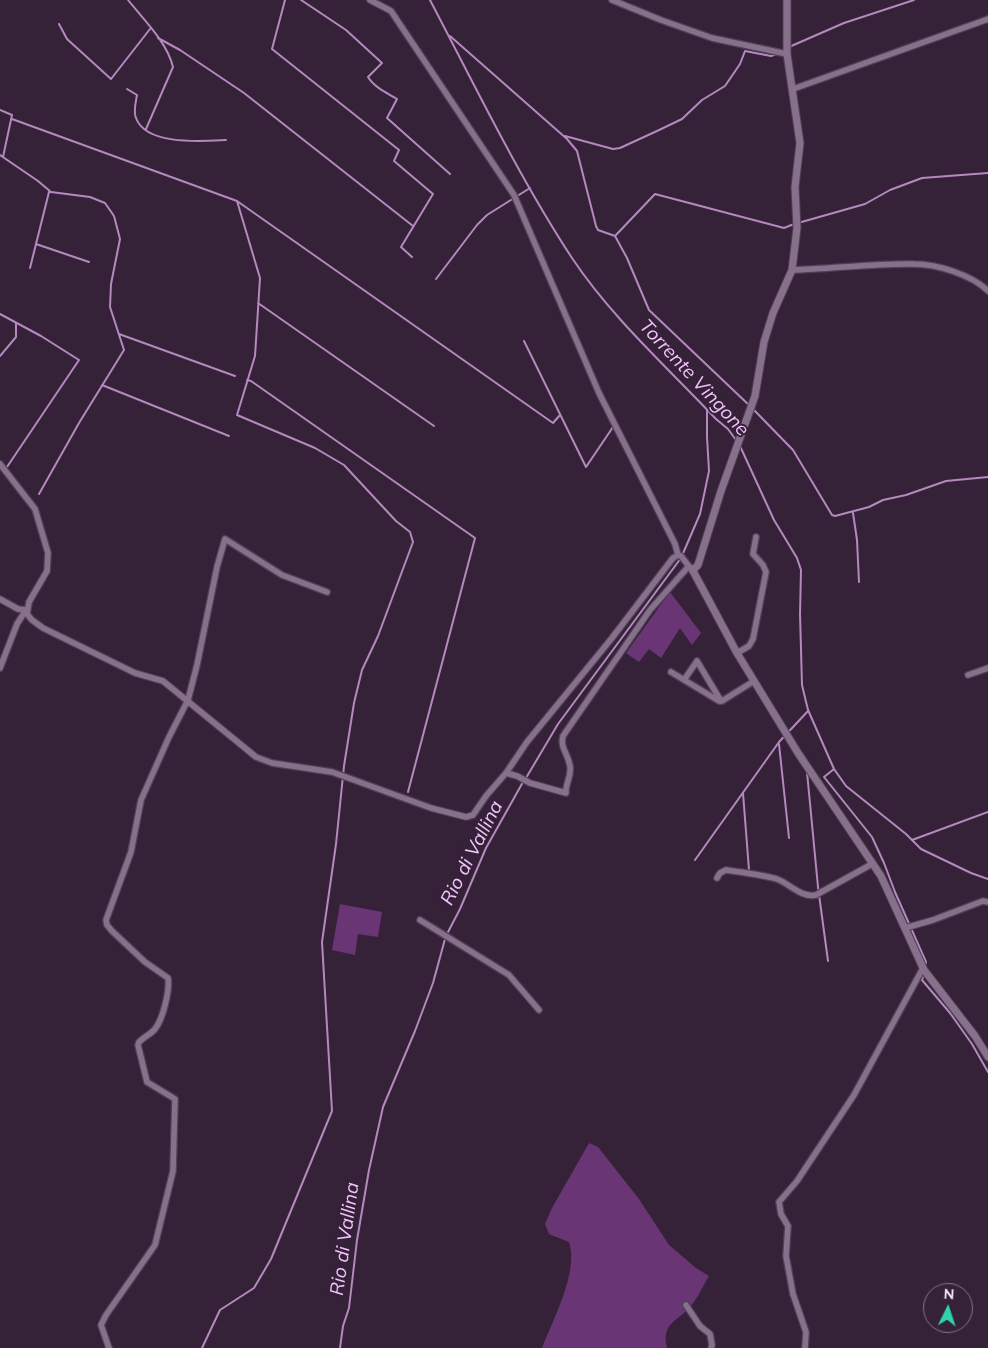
<!DOCTYPE html>
<html>
<head>
<meta charset="utf-8">
<style>
  body { margin:0 }
  #map { position:relative; width:988px; height:1348px; overflow:hidden; background:#352239; font-family:Mulish,sans-serif }
  canvas { display:block }
  .north { position:absolute; left:923px; top:1283px; width:50px; height:50px; box-sizing:border-box; background:#352239; border:1px solid #837387; border-radius:50%; rotate:4deg; font-size:14px; font-weight:700; line-height:20px; text-align:center; color:#f9ecfc }
  .north::after { content:''; display:block; margin:auto; width:18px; height:22px; background:#2ed4aa; clip-path:polygon(50% 0,100% 100%,50% 72%,0 100%) }
</style>
</head>
<body>
<div id="map">
<canvas width="988" height="1348"></canvas>
<div class="north">N</div>
</div>
<script>
const ctx = document.querySelector('canvas').getContext('2d');
ctx.lineJoin = 'round';
function paint(path, color) { ctx.fillStyle = color; ctx.fill(path, 'evenodd'); }
function trace(path, color, width, dash) { ctx.strokeStyle = color; ctx.lineWidth = width; ctx.lineCap = dash ? 'butt' : 'round'; ctx.setLineDash(dash || []); ctx.stroke(path); }
function label(font, color, halo, rows, align = 'center') {
  ctx.font = font + ' Mulish,sans-serif'; ctx.lineWidth = 4; ctx.setLineDash([]); ctx.textBaseline = 'middle'; ctx.strokeStyle = halo; ctx.fillStyle = color; for (const [text, x, y, turn = 0] of rows) {
    ctx.save(); ctx.translate(x, y); ctx.rotate((+turn || 0) * Math.PI / 180); ctx.textAlign = isNaN(turn) ? turn : align; if (halo) ctx.strokeText(text, 0, 0); ctx.fillText(text, 0, 0); ctx.restore();
  }
}
paint(new Path2D(`
  M670 592 701 633 692 645 680 628 661 658 649 649 639 662 626 653Z
  M340 904 382 912 378 937 358 934 355 955 332 950Z
  M589 1143 598 1147 639 1199 669 1245 696 1268 709 1276C703 1286 698 1298 690 1307 677 1322 661 1323 667 1348H542C553 1320 579 1271 569 1242L549 1234 545 1224 552 1208Z`), '#6a3575');
trace(new Path2D(`
  M128 0C144 20 167 42 173 67L146 129
  M285 0 272 49 399 150 394 161 433 194 401 247 412 257
  M301 0 346 30 382 63 368 77C374 87 387 93 397 99L387 118 450 174
  M430 0C475 86 519 177 572 258 612 318 667 367 716 419L728 429 736 440
  M59 24 67 39 111 79 150 29
  M450 36 567 139 577 151 596 226 598 230 615 236 627 258 649 310 750 406
  M158 38 180 50 244 93 413 226
  M789 47 844 23 914 0
  M127 89 137 95C136 101 133 112 136 118 146 146 203 141 226 140
  M0 110 12 115 3 157
  M12 119 237 201 553 423 560 415
  M565 136 613 149 620 148 657 131 682 119 702 100 725 86 740 64 745 51 771 56 777 54
  M0 155 38 181 51 192 90 197 105 203 114 216 120 239 111 284 110 307 124 350 79 423 39 494
  M798 223 865 204 890 190 922 178 988 173
  M615 236 655 194 784 228 794 224
  M36 244 89 262
  M30 268 49 192H51
  M436 279 477 225 487 215 530 188
  M258 303 434 426
  M0 314 41 336 79 360 7 467
  M119 334 235 376
  M524 341 586 467 613 427
  M0 356 16 337V323
  M247 380 251 381 475 538 408 792
  M102 385 229 436
  M753 409 793 450 832 515 835 516 869 507 883 500 906 495 946 481 988 477
  M740 446 774 520 797 558 801 570 800 614 802 685 808 710 834 769 846 786 906 834 921 849 971 873 988 879
  M853 513 857 540 859 582
  M779 744 789 838
  M834 769 824 777 872 837 884 863 895 892 926 962 925 966
  M807 772 818 887 828 961
  M526 778 558 724 681 558 700 514 709 471 707 437V410
  M743 793 749 870
  M912 840 988 812
  M695 860 779 742 808 711
  M447 934 460 909 486 848 523 782
  M924 973 922 980 950 1013 972 1044 988 1072
  M202 1348 220 1310 254 1288 271 1259 332 1111 322 942 336 844 344 766 354 703 362 670 378 636 413 542 410 532 396 521 344 465 315 448 237 415 255 356 260 278 237 201
  M340 1348 343 1326 349 1308 357 1240 369 1170 383 1107 415 1031 433 983 445 939`), '#b589be', 2);
const minor = new Path2D(`
  M370 0 391 11 514 195 599 393 675 544 678 555
  M612 0 661 20 712 38 787 54
  M793 89 988 19
  M792 270C832 269 874 263 914 264 937 264 972 275 988 291
  M0 464 35 509 48 553 47 571 29 602 27 614 32 620 43 628 135 673 163 681 256 757 272 763 332 772 431 808 466 817 473 815 486 796 506 773 527 742 612 638 673 558 678 555
  M678 555 681 556 691 569
  M0 599 18 609 26 610
  M737 653 749 646 753 639 766 572 763 565 753 554 756 537
  M0 668 17 624 26 610
  M671 672 719 701H722L754 681
  M968 675 988 668
  M684 680 697 661 721 701
  M506 773 517 776 530 783 566 793C565 784 572 776 570 766 568 753 560 749 563 736L650 610 688 567
  M717 878 720 873 726 870C741 872 762 875 777 879 790 884 801 898 816 895L872 864
  M420 920 509 975 539 1010
  M905 928 933 920 983 901 988 902
  M686 1305 700 1326 710 1334 712 1345 711 1348
  M109 1348 101 1325 106 1315 155 1245 173 1171 175 1099 147 1082 138 1045 139 1042C144 1037 151 1034 155 1029 163 1019 170 990 168 978L145 962 112 931 107 925 106 920 131 852 141 800 169 737 188 700 197 665 217 567 225 539 282 575 327 592
  M805 1348 806 1332 793 1294 786 1256 788 1226 781 1214 779 1202 797 1181 854 1095 923 968`);
const tertiary = new Path2D(`
  M787 0V54L800 143 795 187 797 228 792 270 773 313 764 342 755 396 721 491 698 565 695 568 692 569 737 653 798 753 881 876 924 970 975 1036 988 1057`);
trace(minor, '#514155', 8);
trace(tertiary, '#514155', 9);
trace(minor, '#87708b', 5.5);
trace(tertiary, '#87708b', 7);
label('italic 19px', '#f2c4fc', '#352239', [
  ["Torrente Vingone",694,378,47],
  ["Rio di Vallina",472,853,-63],
  ["Rio di Vallina",345,1239,-82]
]);
</script>
</body>
</html>
